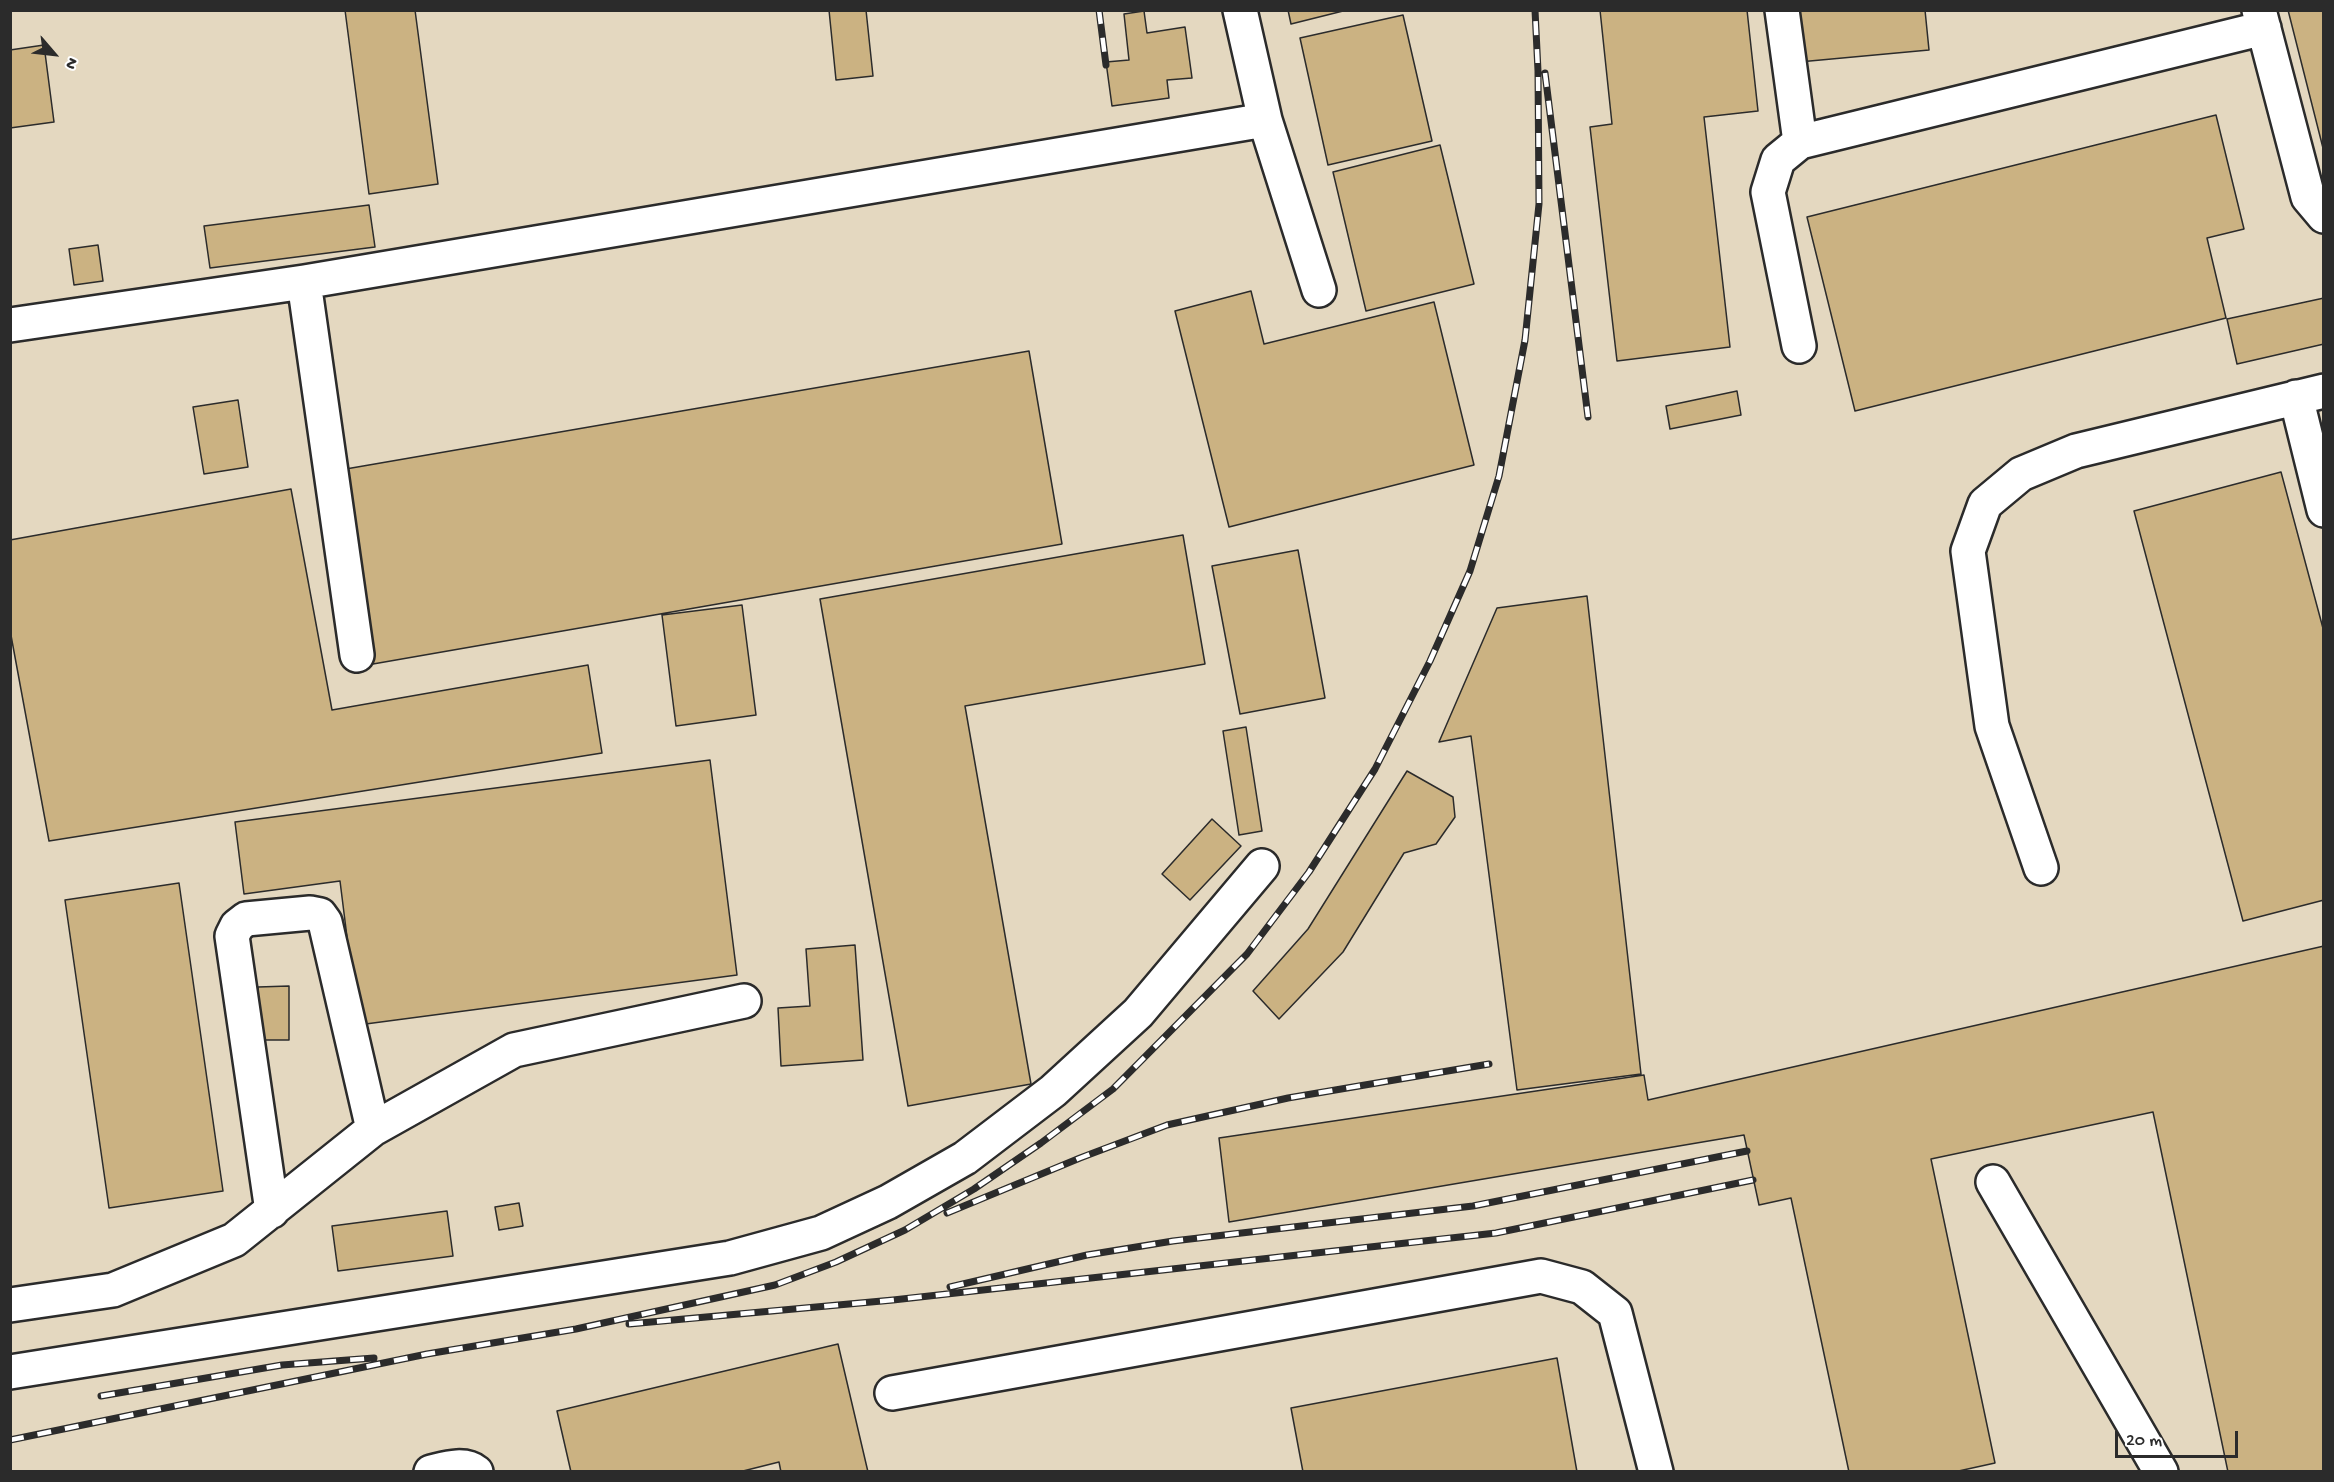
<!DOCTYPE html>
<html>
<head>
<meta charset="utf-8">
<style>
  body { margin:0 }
  #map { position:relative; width:2334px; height:1482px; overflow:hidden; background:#efe8da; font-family:"Gochi Hand",sans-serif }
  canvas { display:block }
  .frame { position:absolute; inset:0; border:12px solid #2b2b2b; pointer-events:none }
  .north { position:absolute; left:24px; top:24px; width:60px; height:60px; -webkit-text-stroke:4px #fff; paint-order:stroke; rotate:118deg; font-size:16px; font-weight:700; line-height:24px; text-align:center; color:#2b2b2b }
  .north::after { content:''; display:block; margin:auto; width:21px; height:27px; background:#2b2b2b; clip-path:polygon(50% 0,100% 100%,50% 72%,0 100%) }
  .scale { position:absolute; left:2115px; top:1431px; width:123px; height:27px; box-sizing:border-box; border:3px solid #2b2b2b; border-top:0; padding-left:8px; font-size:18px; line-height:21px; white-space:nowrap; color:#2b2b2b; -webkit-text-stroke:4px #fff; paint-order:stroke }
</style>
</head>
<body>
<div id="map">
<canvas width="2334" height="1482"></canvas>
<div class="frame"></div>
<div class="north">N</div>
<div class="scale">20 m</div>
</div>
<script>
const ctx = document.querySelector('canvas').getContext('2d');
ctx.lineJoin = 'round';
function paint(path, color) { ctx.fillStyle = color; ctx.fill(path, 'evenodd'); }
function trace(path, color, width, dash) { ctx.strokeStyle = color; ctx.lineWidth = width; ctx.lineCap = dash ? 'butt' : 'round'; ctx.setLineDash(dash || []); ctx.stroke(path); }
paint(new Path2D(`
  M11 11H2323V1471H11Z`), '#e4d8c0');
const building = new Path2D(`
  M345 10H415L438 184 369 194Z
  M829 10H866L873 76 836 80Z
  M1288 10H1347L1291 24Z
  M1600 10H1747L1758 111 1704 117 1730 347 1617 361 1590 127 1612 124Z
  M1794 10H1925L1929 50 1799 62Z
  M2288 10H2324V152Z
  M1144 11 1147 33 1185 27 1192 78 1167 80 1169 98 1112 106 1106 62 1129 60 1124 14Z
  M1403 15 1432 141 1328 165 1300 38Z
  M44 45 54 122 10 128V50Z
  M2216 115 2244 229 2207 238 2226 318 1855 411 1807 217Z
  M1440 145 1474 284 1366 311 1333 172Z
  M369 205 375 247 210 268 204 226Z
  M98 245 103 281 74 285 69 249Z
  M1251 291 1264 344 1434 302 1474 465 1229 527 1175 311Z
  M2324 298V344L2237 364 2227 319Z
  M1029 351 1062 544 373 664 340 470Z
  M1737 391 1741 415 1670 429 1666 406Z
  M238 400 248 467 204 474 193 407Z
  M2281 472 2324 632V900L2243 921 2134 511Z
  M291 489 332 710 588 665 602 753 49 841 10 630V540Z
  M1183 535 1205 664 965 706 1031 1084 908 1106 820 599Z
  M1298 550 1325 698 1240 714 1212 566Z
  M1587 596 1641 1074 1517 1090 1471 736 1439 742 1497 608Z
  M742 605 756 715 676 726 662 615Z
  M1246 727 1262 831 1239 835 1223 731Z
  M710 760 737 975 358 1025 340 881 244 894 235 822Z
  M1407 771 1453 797 1455 817 1436 844 1404 853 1343 952 1279 1019 1253 991 1308 929Z
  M1212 819 1241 846 1190 900 1162 874Z
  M179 883 223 1191 109 1208 65 900Z
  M855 945 863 1060 781 1066 778 1008 810 1006 806 949Z
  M2324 946V1472H2228L2153 1112 1931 1159 1995 1463 1954 1472H1849L1791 1198 1759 1205 1744 1135 1229 1222 1219 1138 1644 1075 1648 1100Z
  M289 986V1040H259L258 987Z
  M519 1203 523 1226 499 1230 495 1207Z
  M447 1211 453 1256 338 1271 332 1226Z
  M838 1344 868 1472H781L779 1462 739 1472H571L557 1411Z
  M1557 1358 1577 1472H1303L1291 1408Z`);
paint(building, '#cbb282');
trace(building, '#2b2b2b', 1.5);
const minor = new Path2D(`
  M1782 10 1800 142
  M2259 10 2308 197 2324 216
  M1265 120 1319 290
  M304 282 357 655
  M10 325 304 282 1265 120 1240 10
  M1799 346 1768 192 1778 160 1800 142 2264 28
  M2296 397 2324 510
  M2041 868 1992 726 1968 551 1985 504 2021 474 2076 451 2324 391
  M1993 1182 2161 1472
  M272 1211 232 936 237 926 246 919 310 913 320 915 325 922 373 1129
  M10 1305 113 1290 234 1240 373 1129 514 1050 744 1001
  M10 1372 730 1258 821 1233 888 1202 965 1158 1053 1091 1138 1013 1262 866
  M892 1393 1541 1276 1582 1287 1615 1313 1656 1472
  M431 1472C444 1469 464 1462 476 1472`);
trace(minor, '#2b2b2b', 38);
trace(minor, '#fff', 33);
const rail = new Path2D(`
  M1099 10 1106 65
  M1545 73 1588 417
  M947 1213 1080 1158 1167 1125 1288 1098 1489 1064
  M950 1287 1087 1255 1173 1241 1473 1206 1747 1151
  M629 1324 893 1300 1496 1233 1753 1180
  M101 1396 282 1365 374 1358
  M10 1440 427 1354 576 1329 775 1285 836 1262 905 1230 974 1189 1041 1143 1113 1089 1247 954 1309 872 1375 769 1430 661 1470 571 1499 476 1525 340 1539 204 1538 71 1535 10`);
trace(rail, '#2b2b2b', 7);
trace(rail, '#fff', 4.5, [14]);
</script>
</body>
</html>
